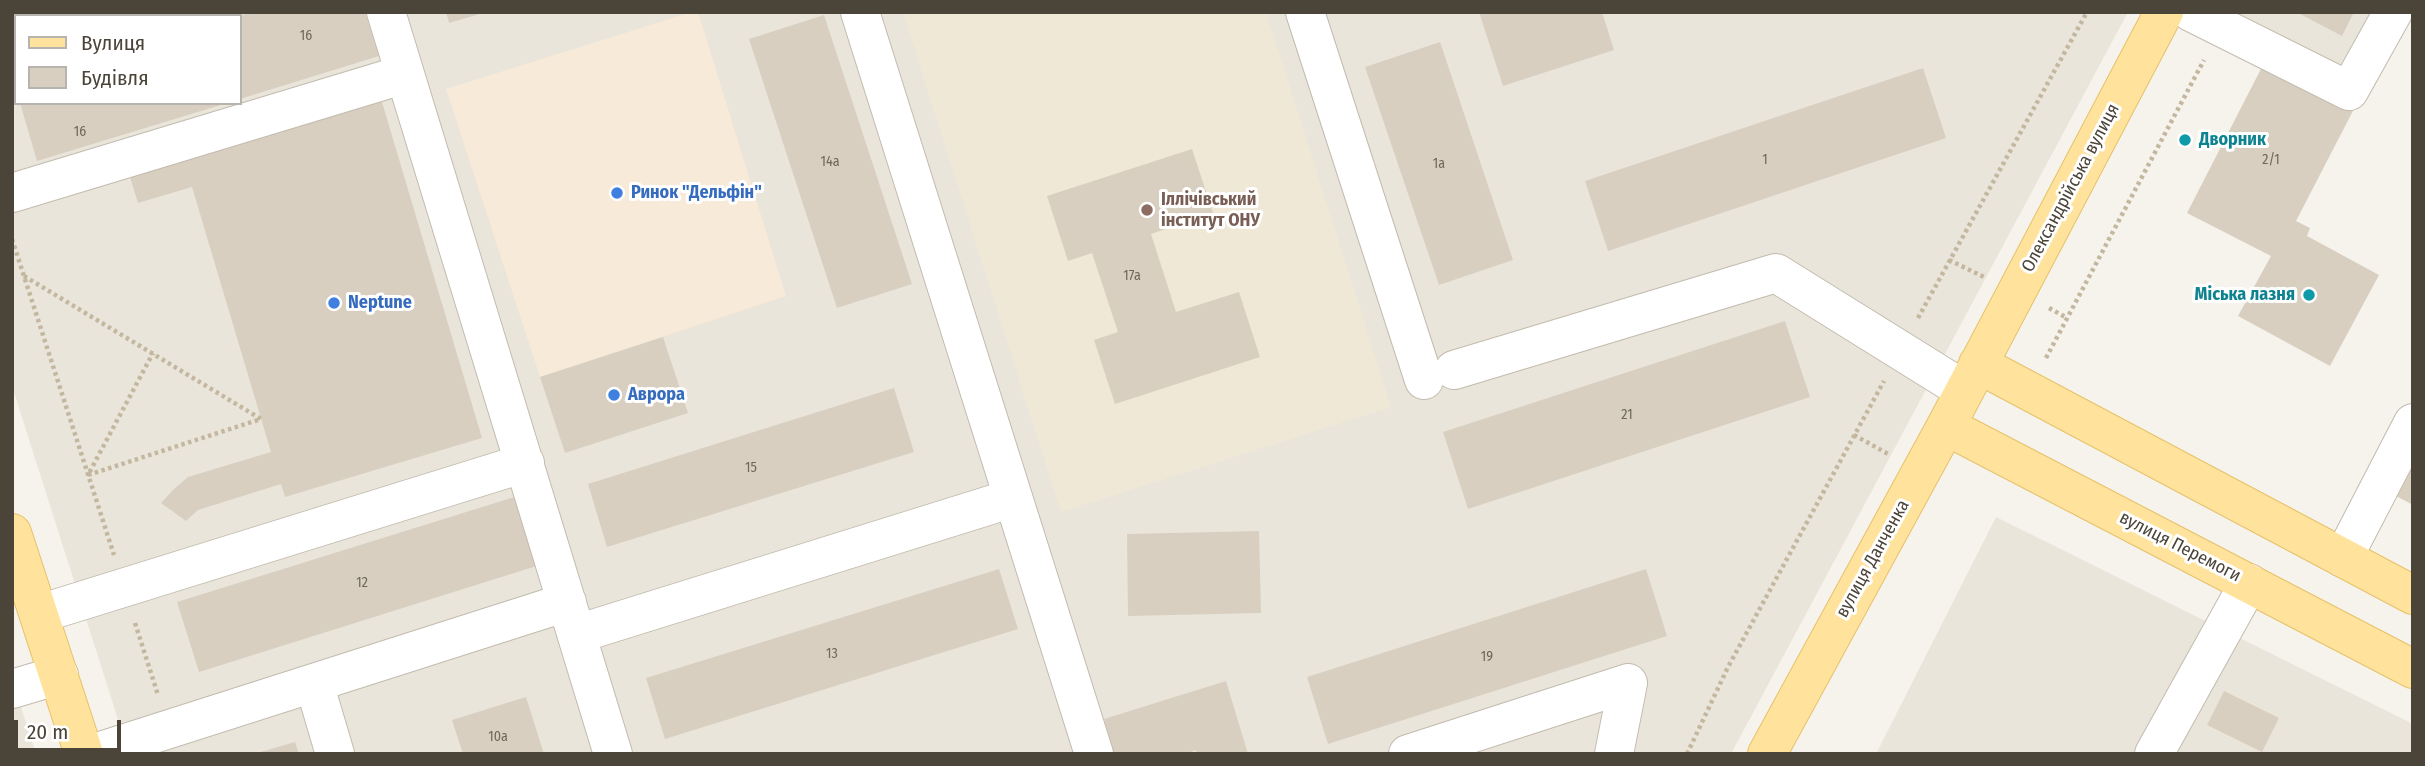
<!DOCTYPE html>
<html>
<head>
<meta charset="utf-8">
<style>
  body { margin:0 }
  #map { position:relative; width:2425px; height:766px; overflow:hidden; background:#f6f3ec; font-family:"Fira Sans Condensed",sans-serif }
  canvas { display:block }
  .frame { position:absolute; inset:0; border:14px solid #4b4439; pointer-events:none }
  .legend { position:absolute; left:14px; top:14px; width:228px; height:91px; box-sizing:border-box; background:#fff; border:2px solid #b7b4b0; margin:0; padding:9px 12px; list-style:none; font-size:21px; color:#4b4439 }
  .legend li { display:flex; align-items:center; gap:14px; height:35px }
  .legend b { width:35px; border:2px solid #b7b4b0 }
  .scale { position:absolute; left:14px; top:720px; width:107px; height:32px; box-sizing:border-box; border:4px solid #4b4439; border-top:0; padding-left:9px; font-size:21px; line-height:24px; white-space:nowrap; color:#4b4439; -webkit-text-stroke:5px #fff; paint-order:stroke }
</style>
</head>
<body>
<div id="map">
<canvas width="2425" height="766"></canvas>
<div class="frame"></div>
<ul class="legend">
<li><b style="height:9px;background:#ffe39c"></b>Вулиця</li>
<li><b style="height:19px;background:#d8cfc1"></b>Будівля</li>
</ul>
<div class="scale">20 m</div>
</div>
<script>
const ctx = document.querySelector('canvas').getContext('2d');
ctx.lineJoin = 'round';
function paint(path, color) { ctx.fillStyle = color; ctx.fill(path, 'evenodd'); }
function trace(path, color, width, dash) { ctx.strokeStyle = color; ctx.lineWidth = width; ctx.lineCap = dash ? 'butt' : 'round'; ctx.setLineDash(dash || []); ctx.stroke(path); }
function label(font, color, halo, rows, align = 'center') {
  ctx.font = font + ' "Fira Sans Condensed",sans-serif'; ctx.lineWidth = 6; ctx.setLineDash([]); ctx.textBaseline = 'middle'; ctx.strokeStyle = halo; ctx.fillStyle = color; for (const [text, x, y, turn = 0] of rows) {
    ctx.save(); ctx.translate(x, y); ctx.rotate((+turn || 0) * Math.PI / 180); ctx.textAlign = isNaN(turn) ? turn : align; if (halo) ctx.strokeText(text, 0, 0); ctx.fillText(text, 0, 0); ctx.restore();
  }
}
paint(new Path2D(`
  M12 12H2128L1731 754H129L12 386ZM16 16H240V103H16Z
  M2218 12H2412L2364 91Z
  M1996 517 2413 724V754H1876Z
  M12 679 36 754H12Z`), '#eae5da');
paint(new Path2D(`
  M692 12H698L786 296 540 377 446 89Z`), '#f7ead8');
paint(new Path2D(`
  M903 12H1266L1391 407 1061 512Z`), '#efe8d6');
paint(new Path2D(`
  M251 12H365L379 56 240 99V16Z
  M446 12H483V13L449 23Z
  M1479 12H1602L1614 50 1503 86Z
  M2296 12H2354L2342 36Z
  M824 15 912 284 837 308 749 39Z
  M1440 42 1513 260 1439 285 1365 67Z
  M2265 61 2355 107 2296 221 2310 228 2307 236 2379 275 2330 366 2238 316 2271 256 2187 213Z
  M1923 68 1946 138 1608 251 1585 181Z
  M379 92 482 438 285 497 281 484 198 510 186 521 161 503 174 489 188 477 271 452 192 187 138 203 129 174Z
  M20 103H224V104L37 161Z
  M1192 149 1213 213 1151 234 1176 312 1239 292 1260 357 1115 404 1094 340 1118 332 1092 253 1068 261 1047 196Z
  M1785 321 1810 397 1468 509 1443 432Z
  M663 337 688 413 565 453 540 377Z
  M894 388 914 452 607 547 588 484Z
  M2413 465V505L2396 496Z
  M524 494 546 563 199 672 177 602Z
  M1259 531 1261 613 1128 616 1127 534Z
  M999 569 1018 629 665 739 646 678Z
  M1646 569 1667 636 1328 744 1307 677Z
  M1226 681 1248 754H1197L1196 750 1185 754H1114L1104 719Z
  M2224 691 2279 718 2262 752 2207 725Z
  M526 697 544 754H463L452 720Z
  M295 742 299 754H257V753Z`), '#d8cfc1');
const minor = new Path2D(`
  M386 12 613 754
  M860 12 1094 754
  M1305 12 1424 380
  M2191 12 2349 91 2393 12
  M64 16 75 12
  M12 32 16 31
  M12 193 405 74
  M1454 370 1776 273 1964 390
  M2343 558 2413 423
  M39 614 525 463
  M577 634 1013 498
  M314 683 335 754
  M12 689 59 675
  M91 754 567 602
  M1408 754 1628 683 1614 754
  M2154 754 2249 583`);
const major = new Path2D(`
  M1978 364 2413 595
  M1946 426 2413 669
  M12 533 84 754
  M1767 754 1946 426 2164 12`);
trace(minor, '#c2bbae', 40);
trace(major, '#e6c16a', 40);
trace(new Path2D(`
  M12 239 114 555
  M1949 260 1984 277
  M24 276 261 419 88 475 153 353
  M2049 308 2067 318
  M1918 318 2087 12
  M2046 358 2204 60
  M1854 435 1890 455
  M135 623 158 695
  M1687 754 1728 667 1884 381`), '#c4b79f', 4.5, [3.5, 3.5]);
trace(minor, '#fff', 38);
trace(major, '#ffe39c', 38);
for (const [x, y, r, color] of [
  [2185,140,7,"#0f9aa8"],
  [617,193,7,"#3f7fe0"],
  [1147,210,7,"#8d6e63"],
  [2309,295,7,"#0f9aa8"],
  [334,303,7,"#3f7fe0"],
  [614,395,7,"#3f7fe0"]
]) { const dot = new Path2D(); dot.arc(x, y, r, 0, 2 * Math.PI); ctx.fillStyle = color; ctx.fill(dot); trace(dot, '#fff', 2.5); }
label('14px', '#6e675b', null, [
  ["16",306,36],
  ["16",80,132],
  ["1",1765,160],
  ["2/1",2271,160],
  ["14а",830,162],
  ["1а",1439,164],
  ["17а",1132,276],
  ["21",1627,415],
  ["15",751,468],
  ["12",362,583],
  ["13",832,654],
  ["19",1487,657],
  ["10а",498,737]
]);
label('bold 18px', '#0d838f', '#fff', [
  ["Дворник",2199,140],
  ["Міська лазня",2295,295,"right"]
], 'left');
label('18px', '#4b4439', '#fff', [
  ["Олександрійська вулиця",2071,188,-62],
  ["вулиця Перемоги",2180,547,27],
  ["вулиця Данченка",1873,559,-61]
]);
label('bold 18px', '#366cbe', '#fff', [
  ["Ринок \"Дельфін\"",631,193],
  ["Neptune",348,303],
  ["Аврора",628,395]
], 'left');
label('bold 18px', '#785e54', '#fff', [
  ["Іллічівський",1161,200],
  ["інститут ОНУ",1161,221]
], 'left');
</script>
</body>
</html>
